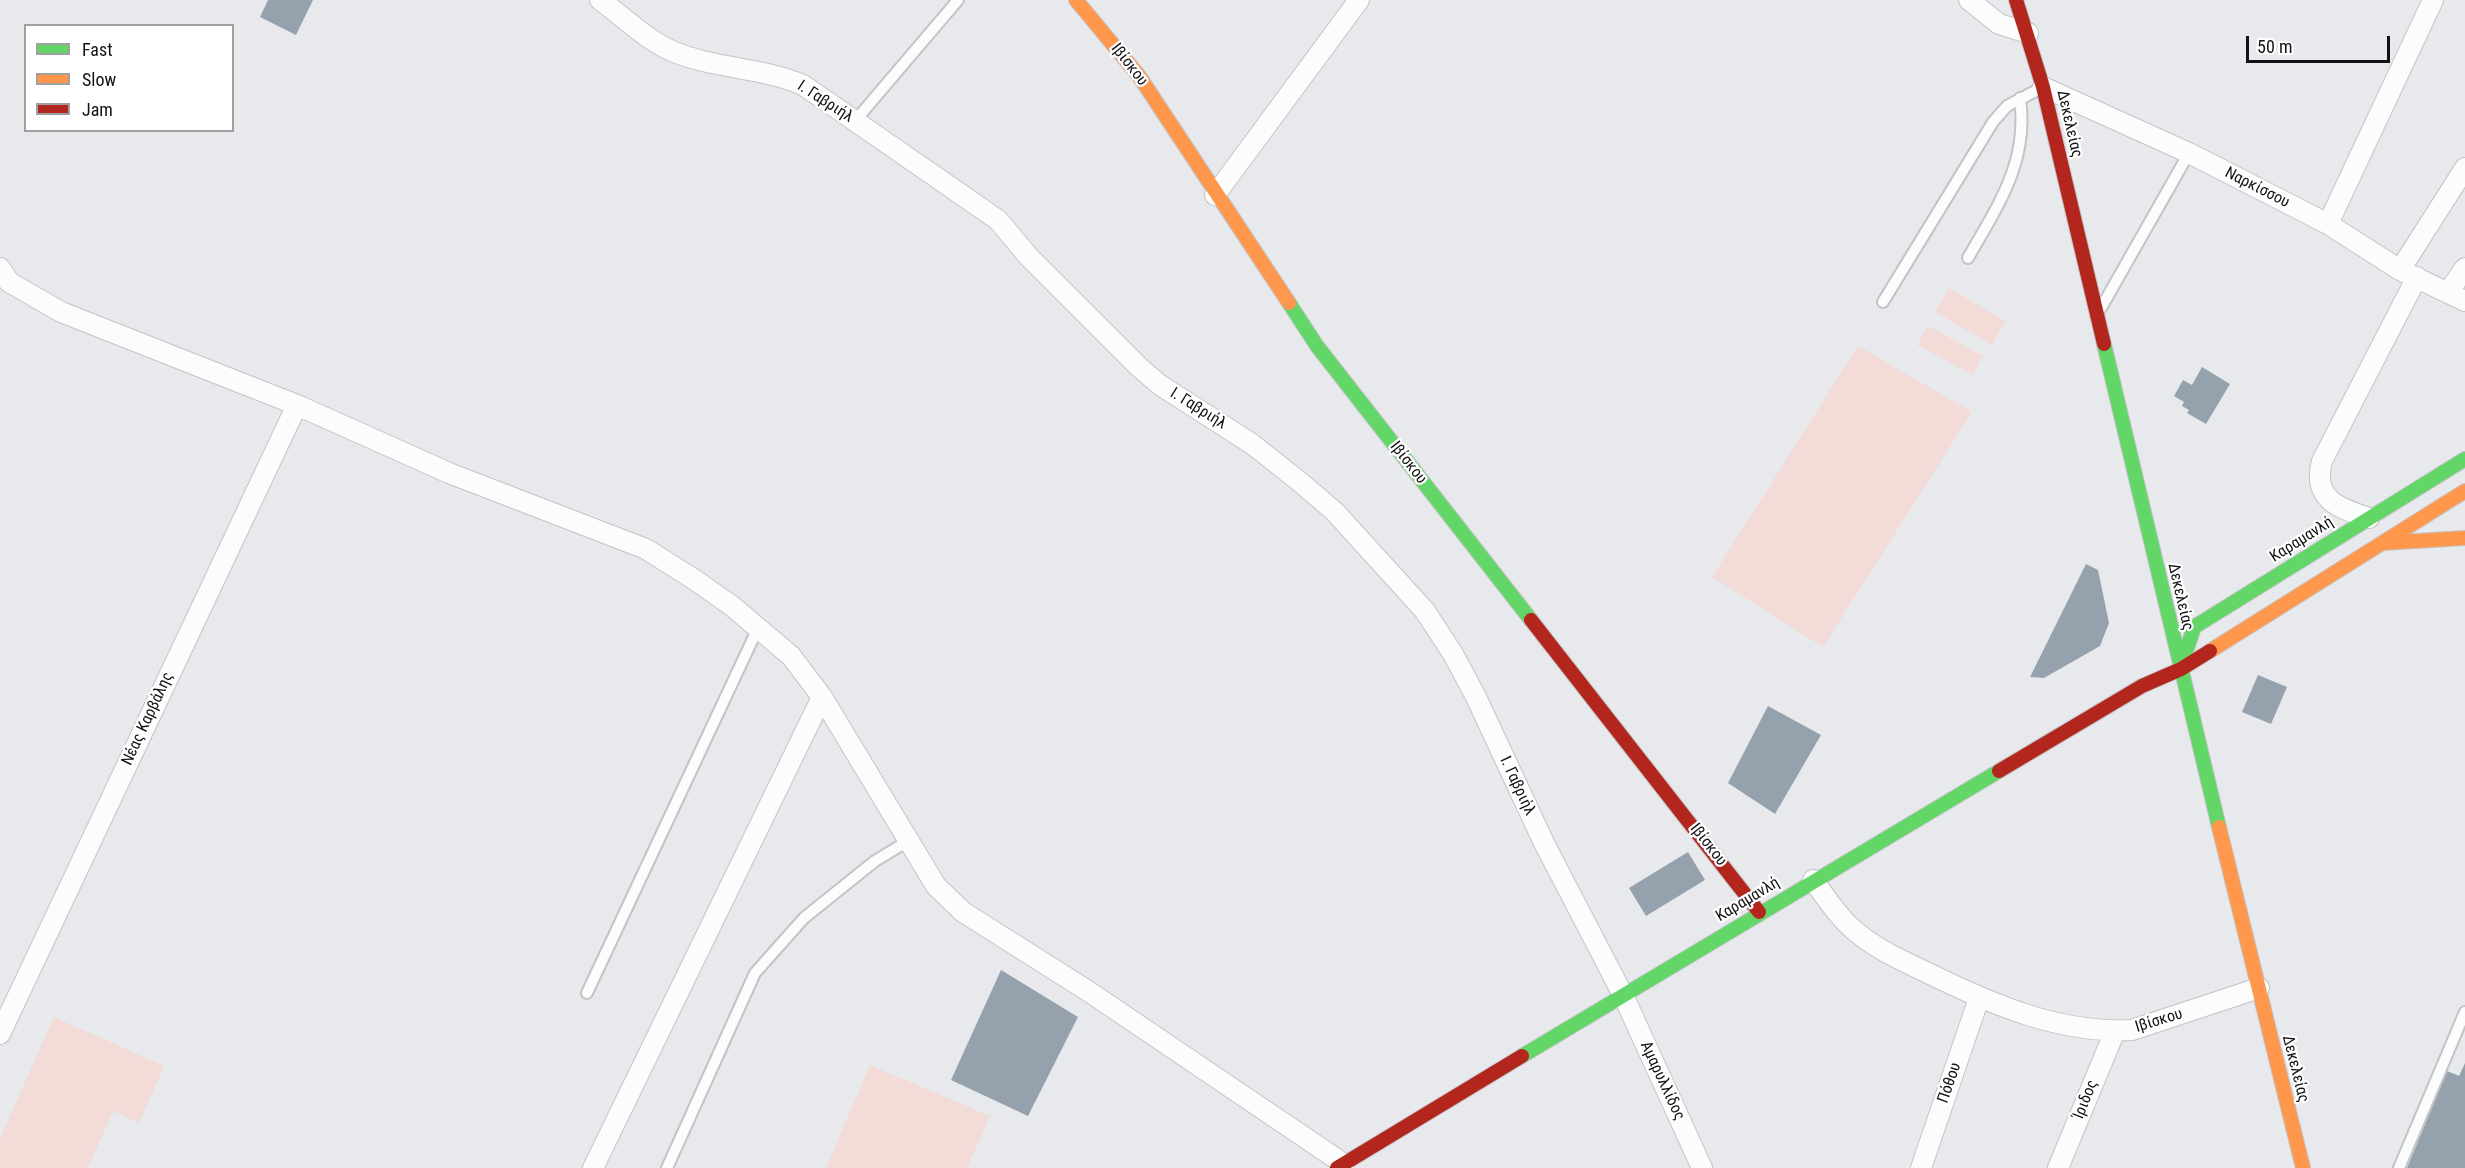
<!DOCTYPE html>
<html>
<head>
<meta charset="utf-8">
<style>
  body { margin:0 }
  #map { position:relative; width:2465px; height:1168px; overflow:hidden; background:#e7e9ec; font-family:"Roboto Condensed",sans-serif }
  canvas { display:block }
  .legend { position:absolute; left:24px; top:24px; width:210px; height:108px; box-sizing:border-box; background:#fff; border:2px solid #a0a0a1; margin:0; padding:8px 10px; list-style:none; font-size:18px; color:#111213 }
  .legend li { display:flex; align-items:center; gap:12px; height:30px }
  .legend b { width:30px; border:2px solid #a0a0a1 }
  .scale { position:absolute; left:2246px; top:36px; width:144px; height:27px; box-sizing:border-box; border:3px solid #111213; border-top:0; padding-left:8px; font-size:18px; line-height:21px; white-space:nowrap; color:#111213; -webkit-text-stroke:4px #fff; paint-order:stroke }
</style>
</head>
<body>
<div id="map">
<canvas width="2465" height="1168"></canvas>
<ul class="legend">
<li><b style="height:8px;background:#63d668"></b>Fast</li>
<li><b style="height:8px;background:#ff974d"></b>Slow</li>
<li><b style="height:8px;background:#b3261e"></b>Jam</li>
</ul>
<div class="scale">50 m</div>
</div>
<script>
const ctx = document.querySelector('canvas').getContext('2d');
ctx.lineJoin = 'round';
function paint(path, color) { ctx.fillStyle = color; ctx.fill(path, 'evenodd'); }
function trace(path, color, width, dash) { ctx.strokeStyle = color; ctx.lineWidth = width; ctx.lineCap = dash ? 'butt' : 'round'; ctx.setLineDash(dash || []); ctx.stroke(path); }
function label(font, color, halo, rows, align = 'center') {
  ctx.font = font + ' "Roboto Condensed",sans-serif'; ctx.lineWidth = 4.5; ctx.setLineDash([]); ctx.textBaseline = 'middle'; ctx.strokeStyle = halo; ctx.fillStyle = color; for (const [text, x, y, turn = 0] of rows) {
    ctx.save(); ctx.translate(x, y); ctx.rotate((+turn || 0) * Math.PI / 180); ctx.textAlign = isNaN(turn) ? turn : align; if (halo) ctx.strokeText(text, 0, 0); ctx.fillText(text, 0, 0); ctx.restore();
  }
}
paint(new Path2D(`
  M1949 288 2005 321 1992 345 1935 312Z
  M1928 326 1983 356 1973 375 1917 345Z
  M1858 346 1972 412 1823 647 1712 577Z
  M54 1017 164 1066 139 1123 113 1111 88 1168H0V1139Z
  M870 1065 990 1116 967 1168H826Z`), '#f3dbd8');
paint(new Path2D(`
  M268 0H313L296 35 260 17Z
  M2202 367 2230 384 2206 424 2187 413 2189 410 2182 406 2184 402 2174 396 2183 380 2192 385Z
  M2086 564 2098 570 2109 623 2100 646 2044 678 2030 677Z
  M2258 675 2287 687 2271 724 2242 712Z
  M1768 706 1821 735 1775 814 1728 783Z
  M1688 852 1705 880 1646 916 1629 888Z
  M1001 970 1078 1017 1028 1116 951 1080Z
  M2465 1063V1168H2407L2447 1071 2459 1076Z`), '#95a2ae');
const lane = new Path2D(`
  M855 121 958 0
  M1968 258C1998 205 2029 162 2020 98
  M1883 302 1993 122 2007 106 2043 87
  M2101 308 2189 153
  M587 993 758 628
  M667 1168 755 973 804 918 875 861 908 841
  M2399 1168 2465 1012`);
const street = new Path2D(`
  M600 0C624 17 645 39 672 51 714 69 761 67 803 85L998 220 1029 257 1139 367 1160 385 1252 444 1300 482 1335 512 1425 611 1453 654 1476 697 1544 843 1623 995 1702 1168
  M1969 0 1999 24 2028 33
  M2043 87 2189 153 2328 224 2400 270 2465 301
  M1215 195 1359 0
  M2328 224 2433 0
  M0 268 9 282 61 312 297 405 449 473 646 549 695 580 732 606 791 656 822 697 936 886 963 912 1088 991 1344 1164
  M2400 270 2465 168
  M2449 291 2465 268
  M2369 518C2338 508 2312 499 2322 461L2417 277
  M1813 880C1827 899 1841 921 1860 935 1880 951 1905 962 1928 973 1991 1004 2060 1034 2132 1030L2259 988
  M0 1034 297 405
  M593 1168 822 697
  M1921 1168 1979 998
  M2058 1168 2115 1031`);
const fast = new Path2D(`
  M1289 303 1317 346 1531 620
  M2104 344 2219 827
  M2181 667 2194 627 2465 459
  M1522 1056 1999 771`);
const slow = new Path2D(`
  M1076 0 1139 76 1289 303
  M2383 543 2465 538
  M2210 651 2465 491
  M2219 827 2303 1168`);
const jam = new Path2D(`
  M2016 0 2043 87 2104 344
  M1531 620 1759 912
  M1999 771 2142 686 2181 669 2210 651
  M1337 1168 1522 1056`);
trace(lane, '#c3c4c6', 14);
trace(street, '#c3c4c6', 22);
trace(fast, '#c3c4c6', 16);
trace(slow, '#c3c4c6', 16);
trace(jam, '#c3c4c6', 16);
trace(lane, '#fbfcfc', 10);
trace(street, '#fbfcfc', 20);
trace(fast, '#63d668', 14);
trace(slow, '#ff974d', 14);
trace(jam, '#b3261e', 14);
label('16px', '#111213', '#fff', [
  ["Ιβίσκου",1129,65,52],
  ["Ι. Γαβριήλ",825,102,33],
  ["Δεκελείας",2069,124,77],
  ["Ναρκίσσου",2257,188,27],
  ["Ι. Γαβριήλ",1198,409,32],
  ["Ιβίσκου",1408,463,52],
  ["Καραμανλή",2302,540,-32],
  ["Δεκελείας",2180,597,77],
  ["Νέας Καρβάλης",148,719,-65],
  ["Ι. Γαβριήλ",1517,786,65],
  ["Ιβίσκου",1708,845,52],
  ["Καραμανλή",1748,900,-31],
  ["Ιβίσκου",2159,1021,-17],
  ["Δεκελείας",2295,1069,76],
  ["Αμαρυλλίδος",1662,1081,65],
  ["Πόθου",1950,1083,-71],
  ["Ίριδος",2086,1100,-68]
]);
</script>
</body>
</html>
